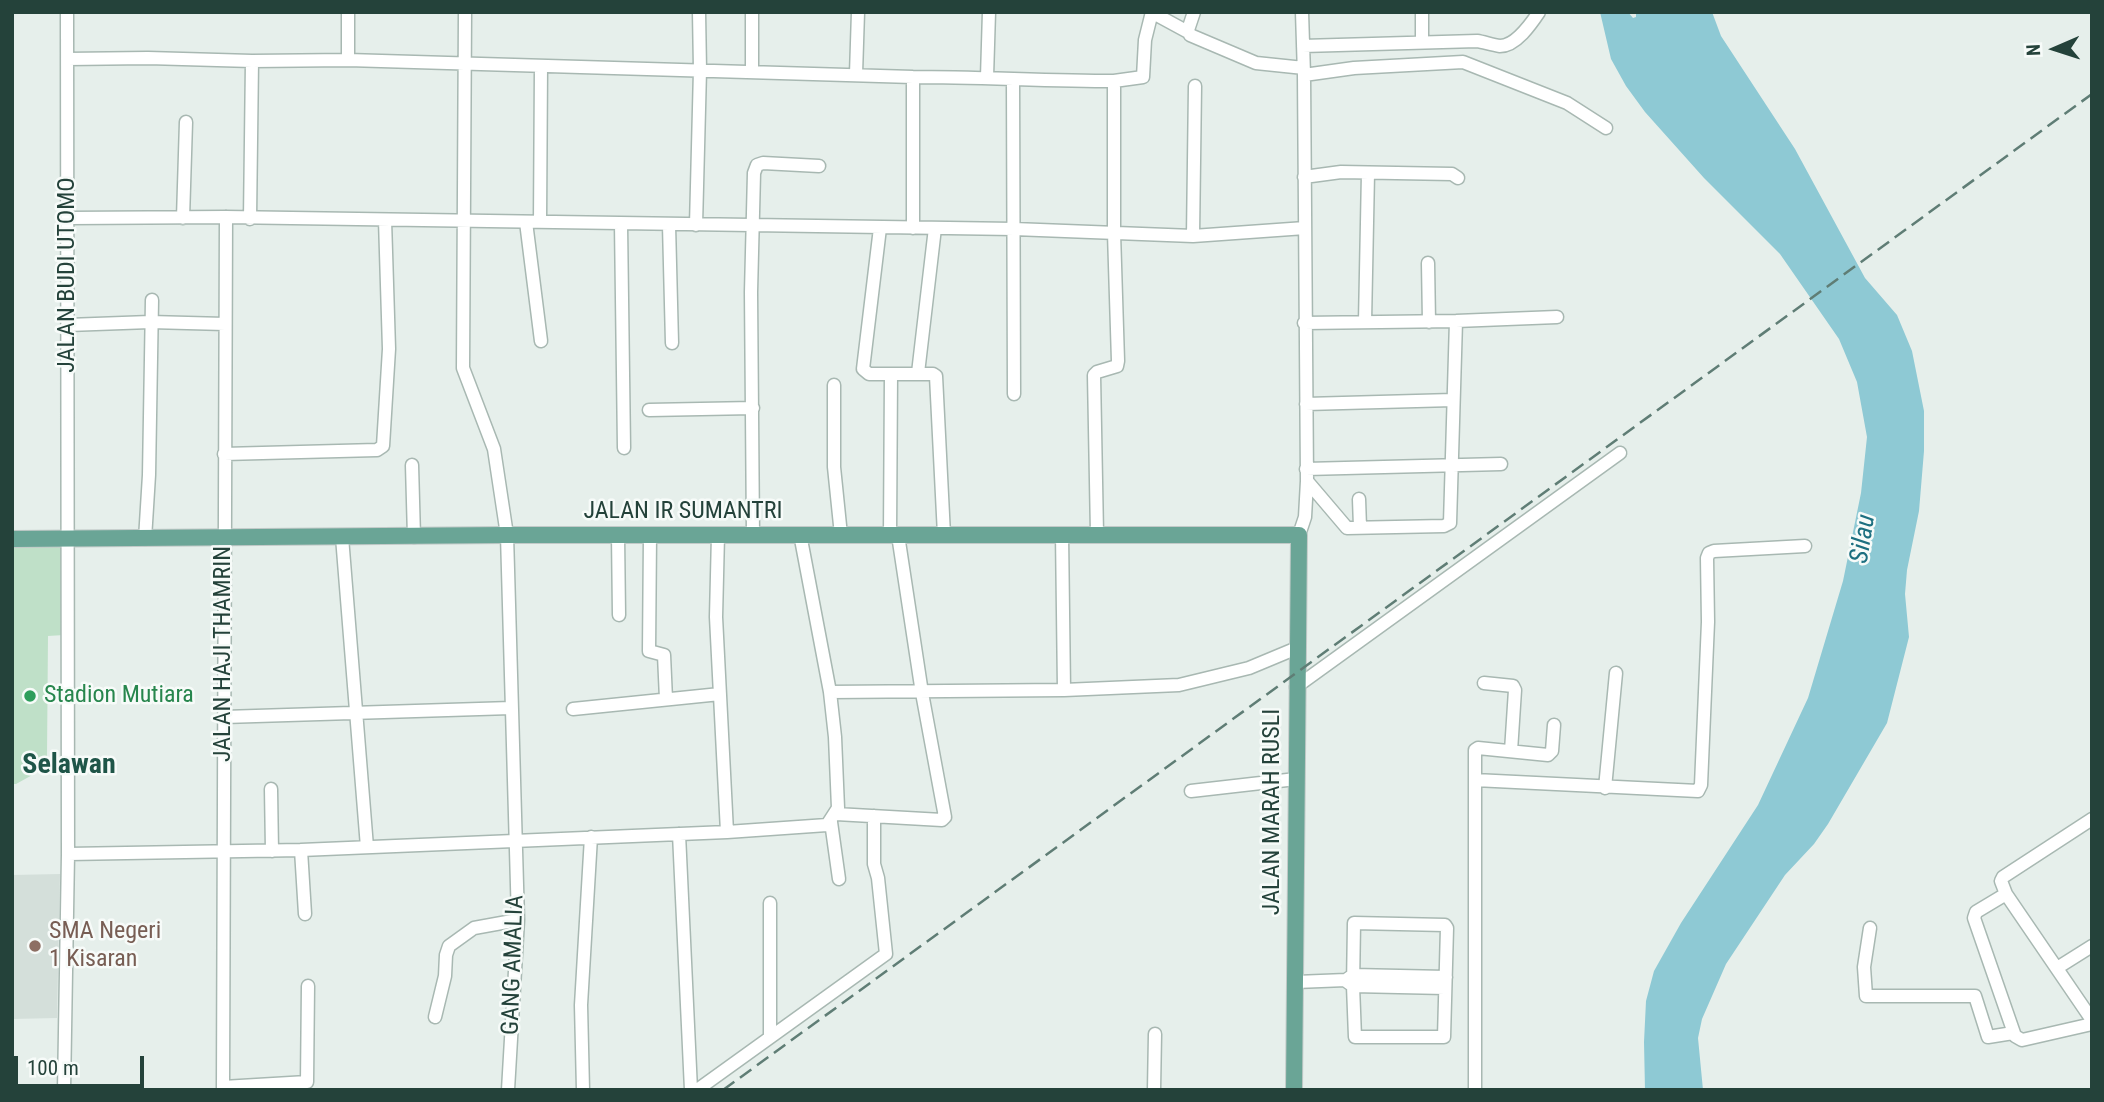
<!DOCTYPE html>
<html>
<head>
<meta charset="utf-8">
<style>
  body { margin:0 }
  #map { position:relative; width:2104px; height:1102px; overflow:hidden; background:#e6efeb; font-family:"Roboto Condensed",sans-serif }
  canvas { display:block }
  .frame { position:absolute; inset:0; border:14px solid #24423a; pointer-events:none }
  .north { position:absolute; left:2020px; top:14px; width:70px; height:70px; -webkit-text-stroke:5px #f7fbf9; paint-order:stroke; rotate:267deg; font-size:19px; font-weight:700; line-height:28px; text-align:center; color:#24423a }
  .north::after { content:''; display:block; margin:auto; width:24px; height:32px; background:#24423a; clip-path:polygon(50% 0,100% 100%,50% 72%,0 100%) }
  .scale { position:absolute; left:14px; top:1056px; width:130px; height:32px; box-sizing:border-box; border:4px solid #24423a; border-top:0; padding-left:9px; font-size:21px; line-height:24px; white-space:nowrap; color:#24423a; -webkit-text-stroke:5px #f7fbf9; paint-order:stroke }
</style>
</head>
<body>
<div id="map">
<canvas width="2104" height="1102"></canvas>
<div class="frame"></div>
<div class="north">N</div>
<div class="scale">100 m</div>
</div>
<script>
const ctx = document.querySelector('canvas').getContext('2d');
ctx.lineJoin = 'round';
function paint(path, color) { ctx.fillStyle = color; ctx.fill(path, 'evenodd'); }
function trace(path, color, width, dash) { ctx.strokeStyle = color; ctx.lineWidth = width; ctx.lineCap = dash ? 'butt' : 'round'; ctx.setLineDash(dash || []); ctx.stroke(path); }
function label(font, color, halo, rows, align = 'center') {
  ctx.font = font + ' "Roboto Condensed",sans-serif'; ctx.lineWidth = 5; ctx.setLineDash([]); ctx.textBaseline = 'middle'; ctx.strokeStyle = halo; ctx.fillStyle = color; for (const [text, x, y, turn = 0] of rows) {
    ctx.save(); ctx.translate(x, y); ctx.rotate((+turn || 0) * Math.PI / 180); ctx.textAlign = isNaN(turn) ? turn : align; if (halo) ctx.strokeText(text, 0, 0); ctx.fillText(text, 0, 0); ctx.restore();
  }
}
paint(new Path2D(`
  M60 874 57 1018 12 1019V875Z`), '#d4dfda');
paint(new Path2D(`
  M12 544H64V635L48 636 47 756 36 773 16 784H12Z`), '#bfe0c8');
paint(new Path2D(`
  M1600 12H1628L1633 18 1636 17V12H1712L1721 36 1795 149 1865 278 1897 315 1912 351 1924 411V451L1919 511 1907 570 1905 594 1909 637 1887 723 1828 824 1814 844 1785 875 1726 964 1702 1019 1698 1038 1703 1090H1645L1644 1042 1646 1001 1654 971 1681 923 1758 805 1808 698 1843 581 1861 493 1867 437 1857 382 1839 339 1780 254 1704 178 1645 112 1626 86 1611 59Z`), '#8ec9d4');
const minor = new Path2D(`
  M348 12V60
  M465 12 463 368 494 449 507 535 518 920 508 1090
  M1194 12 1188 30 1190 35 1256 63 1304 68
  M1153 13 1188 32
  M1422 41V12
  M1303 46 1477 41C1484 42 1492 45 1500 46 1516 46 1531 24 1539 12
  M67 59 148 58 252 61 348 60 913 77C980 77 1047 81 1114 81V233L1118 361 1117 366 1097 372 1094 375 1097 534
  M752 71V12
  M856 74 858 12
  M1304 75 1354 68 1463 62 1567 103 1606 128
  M913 77V228
  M987 77 989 12
  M1013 80 1014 394
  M1114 81 1143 77 1145 40 1152 12
  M1304 177 1341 172 1452 174 1458 178
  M69 218 226 217 1014 229 1193 236 1305 228
  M183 218 186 122
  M250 219 252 61
  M526 222 541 341
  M540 222 541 66
  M621 224 624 448
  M669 225 672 343
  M696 225 700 70 699 12
  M880 228 863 369 869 374H933L936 376 944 535
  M1193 236 1195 86
  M1428 263 1429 322
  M1365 322 1368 173
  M1304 323 1456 321 1557 317
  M68 325 150 322 225 324
  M918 373 935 228
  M834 385V467L841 535
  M1306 404 1453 400
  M649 410 753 408
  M224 454 377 450 383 446 389 349 385 220
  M412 465 414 537
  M1306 469 1501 464
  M1307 481 1347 528 1444 526 1450 523 1456 321
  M1359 499 1360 527
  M1062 534 1064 690
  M618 535 619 615
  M718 535 716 617 727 832
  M753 535 751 292 754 173 757 165 763 163 819 166
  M890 535 891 374
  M1299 535 1305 517 1307 481 1304 75 1302 12
  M650 536 649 651 664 655 666 699
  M342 537 367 847
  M145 539 149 475 152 300
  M1484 683 1513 686 1515 690 1511 751
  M1296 687 1620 453
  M830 692 1064 690 1179 685 1249 668 1297 648
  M573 709 720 694
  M224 717 511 708
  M1475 780V750L1478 748 1548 755 1552 751 1554 725
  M1605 788 1616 673
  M271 789 272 851
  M1191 791 1296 779
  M836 814 942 820 945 817 922 693 898 535
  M2092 819 2003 877 2001 881 2006 894 2092 1020
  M831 822 839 879
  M679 834 691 1090
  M301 850 305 914
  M68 854 301 850 727 832 827 825 838 808 835 737 830 692 800 534
  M2006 894 1976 912 1974 918 2015 1036 2022 1040 2092 1024
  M1354 923 1445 925 1447 928 1444 1037H1355L1353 986Z
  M1870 928 1864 967 1866 996H1975L1988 1037 2013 1033
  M2057 968 2092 946
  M1346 981 1353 986 1445 988
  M1296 982 1346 980 1353 975 1446 977
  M435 1017 445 976 446 955 449 946 474 928 518 920
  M770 1037V903
  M223 1087 307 1082 308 986
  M64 1090 68 854 67 12
  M223 1090 226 217
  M583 1090 581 1005 591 837
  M697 1090 886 954 878 878 874 864V816
  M1154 1090 1155 1034
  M1475 1090V780L1698 791 1701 785 1708 622 1707 558 1709 553 1714 551 1805 546`);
const major = new Path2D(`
  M12 539 507 535H1299L1294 1090`);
trace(minor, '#a8b8b2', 15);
trace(major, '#c2cac8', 18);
trace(minor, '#fff', 12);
trace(major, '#6aa596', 16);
trace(new Path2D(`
  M723 1090 2092 94`), '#5f7d75', 2.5, [14, 7]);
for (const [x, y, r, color] of [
  [30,696,7,"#2e9e5b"],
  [35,946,7,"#8d6e63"]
]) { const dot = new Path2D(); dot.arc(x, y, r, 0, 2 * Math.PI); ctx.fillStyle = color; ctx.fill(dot); trace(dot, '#f7fbf9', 2.5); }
label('24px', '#24423a', '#f7fbf9', [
  ["JALAN BUDI UTOMO",68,275,-90],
  ["JALAN IR SUMANTRI",683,512],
  ["JALAN HAJI THAMRIN",224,654,-90],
  ["JALAN MARAH RUSLI",1273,812,-90],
  ["GANG AMALIA",514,965,-88]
]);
label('24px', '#27864d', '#f7fbf9', [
  ["Stadion Mutiara",44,696]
], 'left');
label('24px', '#785e54', '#f7fbf9', [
  ["SMA Negeri",49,932],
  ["1 Kisaran",49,960]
], 'left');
label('italic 26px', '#1c6f80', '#f7fbf9', [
  ["Silau",1864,539,-81]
]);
label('bold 28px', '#1f5548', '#f7fbf9', [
  ["Selawan",69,766]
]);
</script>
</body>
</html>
